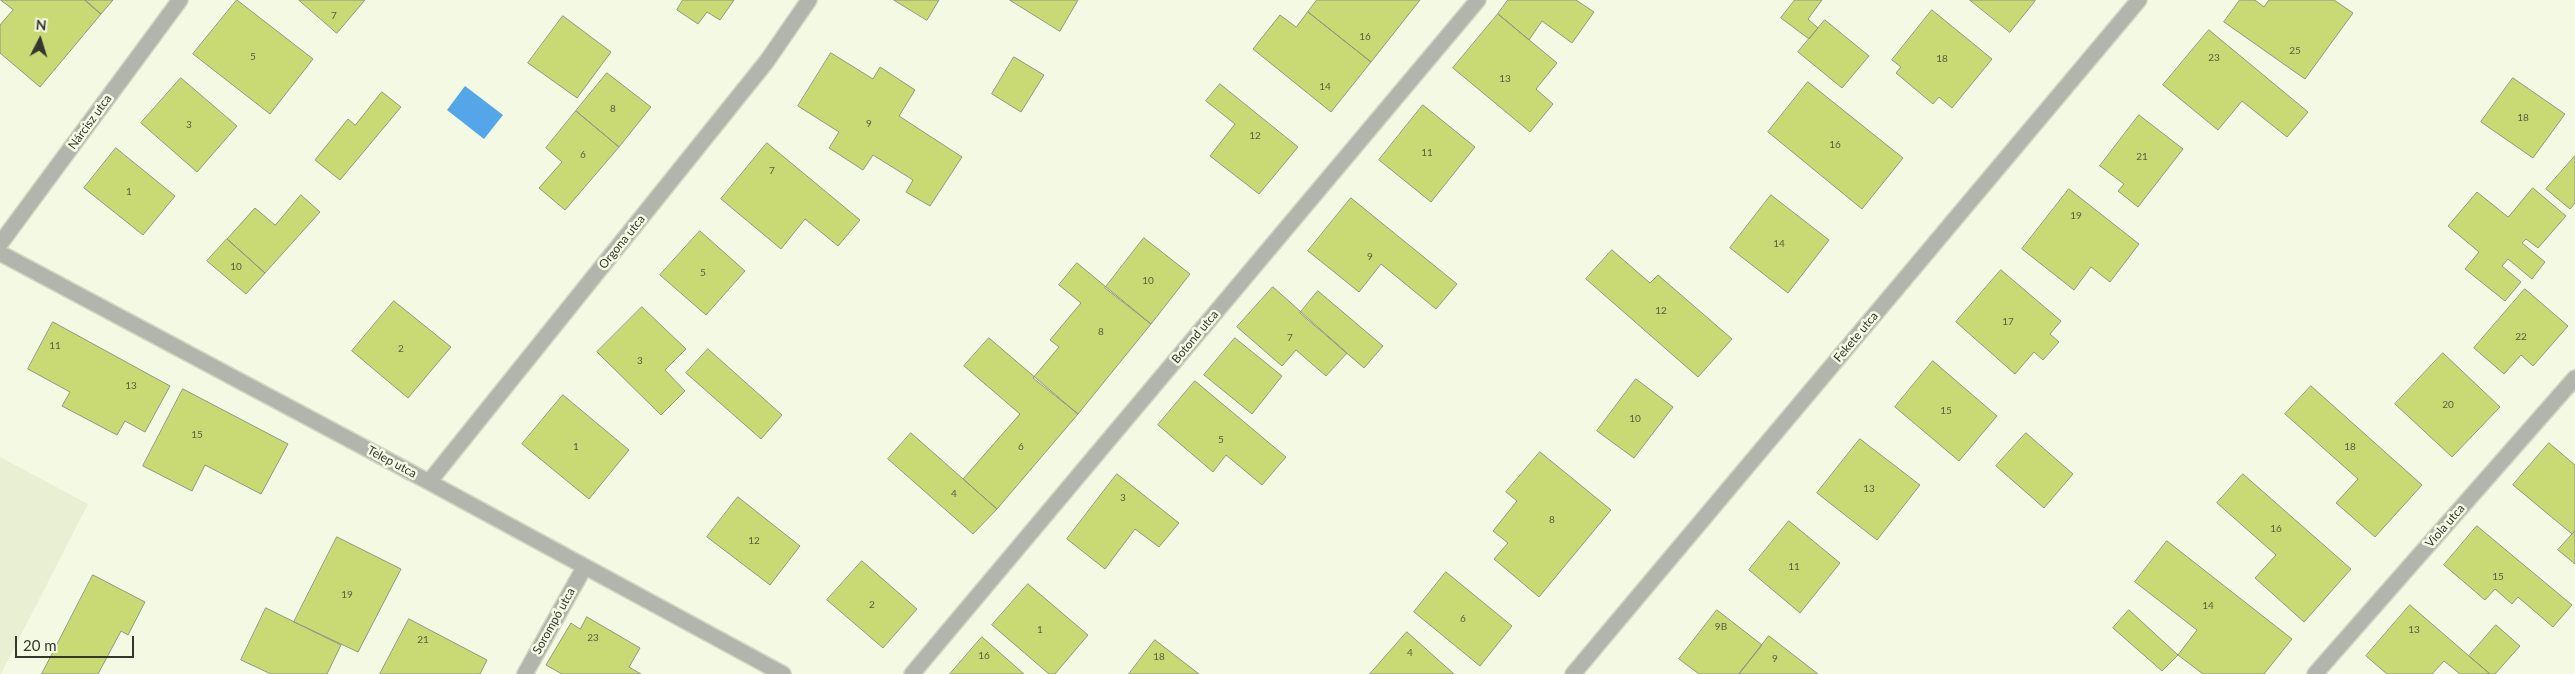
<!DOCTYPE html>
<html>
<head>
<meta charset="utf-8">
<style>
  body { margin:0 }
  #map { position:relative; width:2575px; height:674px; overflow:hidden; background:#f4f9e3; font-family:Lato,sans-serif }
  canvas { display:block }
  .north { position:absolute; left:15px; top:15px; width:50px; height:50px; -webkit-text-stroke:4px #f4f9e3; paint-order:stroke; rotate:5deg; font-size:14px; font-weight:700; line-height:20px; text-align:center; color:#35362e }
  .north::after { content:''; display:block; margin:auto; width:18px; height:22px; background:#35362e; clip-path:polygon(50% 0,100% 100%,50% 72%,0 100%) }
  .scale { position:absolute; left:15px; top:636px; width:119px; height:22px; box-sizing:border-box; border:2px solid #35362e; border-top:0; padding-left:6px; font-size:15px; line-height:18px; white-space:nowrap; color:#35362e; -webkit-text-stroke:4px #f4f9e3; paint-order:stroke }
</style>
</head>
<body>
<div id="map">
<canvas width="2575" height="674"></canvas>
<div class="north">N</div>
<div class="scale">20 m</div>
</div>
<script>
const ctx = document.querySelector('canvas').getContext('2d');
ctx.lineJoin = 'round';
function paint(path, color) { ctx.fillStyle = color; ctx.fill(path, 'evenodd'); }
function trace(path, color, width, dash) { ctx.strokeStyle = color; ctx.lineWidth = width; ctx.lineCap = dash ? 'butt' : 'round'; ctx.setLineDash(dash || []); ctx.stroke(path); }
function label(font, color, halo, rows, align = 'center') {
  ctx.font = font + ' Lato,sans-serif'; ctx.lineWidth = 5; ctx.setLineDash([]); ctx.textBaseline = 'middle'; ctx.strokeStyle = halo; ctx.fillStyle = color; for (const [text, x, y, turn = 0] of rows) {
    ctx.save(); ctx.translate(x, y); ctx.rotate((+turn || 0) * Math.PI / 180); ctx.textAlign = isNaN(turn) ? turn : align; if (halo) ctx.strokeText(text, 0, 0); ctx.fillText(text, 0, 0); ctx.restore();
  }
}
paint(new Path2D(`
  M0 457 88 504 1 674H0Z`), '#e9efd2');
paint(new Path2D(`
  M465 86 503 115 484 139 447 110Z`), '#54a6e9');
const building = new Path2D(`
  M1 0H85L101 14 40 87 0 53V25L13 10Z
  M85 0H113L101 14Z
  M237 0 313 59 270 114 193 54Z
  M299 0H365L337 33Z
  M683 0H734L720 20 707 12 698 24 677 10Z
  M894 0H939L927 20Z
  M1010 0H1078L1060 31Z
  M1317 0H1420L1371 62 1308 12Z
  M1508 0H1576L1594 12 1572 43 1542 21 1529 40 1498 14Z
  M1795 0H1822L1808 19 1818 28 1809 39 1781 18Z
  M1970 0H2035V1L2010 32Z
  M2240 0H2255L2264 7 2269 0H2334L2353 13 2305 79 2224 22Z
  M1932 10 1992 59 1952 108 1939 97 1933 104 1896 73 1901 67 1892 60Z
  M1308 12 1371 62 1331 112 1253 49 1280 15 1296 27Z
  M1498 14 1557 63 1536 89 1553 104 1530 132 1453 68Z
  M563 16 611 52 577 98 528 63Z
  M1825 20 1869 56 1842 88 1798 52Z
  M2209 30 2308 112 2287 137 2242 101 2218 130 2163 85Z
  M831 53 873 79 880 67 915 90 899 116 962 157 930 206 906 192 913 180 873 155 863 170 829 148 839 132 798 106Z
  M1014 57 1044 75 1021 112 992 94Z
  M607 73 651 107 619 147 576 111Z
  M181 78 237 126 197 172 141 123Z
  M2513 78 2565 114 2533 158 2481 122Z
  M1808 82 1903 158 1862 209 1768 132Z
  M1220 84 1298 147 1259 194 1210 156 1235 124 1206 101Z
  M382 92 401 107 340 180 315 160 348 119 355 125Z
  M1423 105 1475 147 1431 202 1379 160Z
  M576 111 619 147 565 210 539 188 562 162 546 148Z
  M2139 115 2183 149 2138 207 2118 191 2124 184 2100 166Z
  M767 143 860 220 838 246 805 219 781 249 721 199Z
  M116 148 175 196 143 235 84 188Z
  M2575 156V203L2570 209 2546 189Z
  M2533 188 2566 216 2538 248 2526 239 2522 243 2545 262 2532 279 2508 259 2502 266 2521 282 2505 301 2465 269 2479 252 2448 226 2477 192 2508 217Z
  M2069 189 2139 244 2110 282 2091 267 2074 290 2022 249Z
  M301 195 320 212 265 273 227 239 255 208 275 225Z
  M1771 195 1829 240 1788 293 1730 248Z
  M1351 198 1457 284 1436 309 1381 264 1359 292 1308 251Z
  M700 231 745 271 706 315 660 275Z
  M1144 238 1190 274 1151 324 1105 288Z
  M227 239 265 273 246 294 207 261Z
  M1612 250 1650 283 1658 275 1732 339 1698 377 1586 279Z
  M1077 263 1151 324 1078 414 1033 378 1059 347 1050 340 1081 303 1059 285Z
  M2001 270 2061 321 2050 334 2059 342 2043 360 2034 352 2015 374 1956 322Z
  M1273 287 1347 353 1326 376 1296 350 1282 366 1237 327Z
  M2525 289 2568 326 2533 366 2521 355 2504 374 2474 348Z
  M1318 291 1383 346 1364 368 1300 313Z
  M394 301 451 347 408 398 352 351Z
  M642 307 686 349 665 370 685 391 661 415 597 352Z
  M53 322 170 386 145 432 125 421 117 435 62 406 70 392 28 369Z
  M989 338 1078 414 997 509 963 479 1020 414 964 366Z
  M1235 338 1282 376 1252 414 1204 375Z
  M708 349 782 415 761 439 686 373Z
  M2443 353 2500 407 2452 457 2395 404Z
  M1933 361 1997 416 1959 461 1895 407Z
  M1636 379 1673 407 1634 458 1597 431Z
  M1195 381 1286 457 1262 485 1226 455 1213 472 1158 425Z
  M2311 386 2422 485 2375 537 2336 503 2358 479 2285 414Z
  M183 389 288 444 261 494 205 465 192 491 143 466Z
  M563 395 629 450 589 499 522 444Z
  M911 433 997 509 973 534 888 459Z
  M2026 433 2073 474 2044 508 1996 466Z
  M1860 439 1920 485 1877 540 1817 493Z
  M2549 443 2575 465V531L2572 534 2513 485Z
  M1540 452 1611 510 1539 597 1494 559 1508 543 1493 531 1517 501 1506 492Z
  M1117 474 1179 523 1159 547 1135 529 1105 569 1067 539Z
  M2243 474 2351 569 2304 622 2255 578 2276 555 2217 503Z
  M738 497 800 546 770 585 707 537Z
  M1789 521 1840 563 1800 613 1749 570Z
  M2477 526 2572 605 2553 627 2518 597 2512 604 2495 589 2485 600 2444 565Z
  M2575 531V564L2558 550Z
  M337 537 401 569 358 652 294 622Z
  M2167 541 2292 639 2264 674H2203L2178 655 2197 630 2135 582Z
  M862 561 917 609 883 648 827 600Z
  M1446 572 1512 626 1480 666 1414 612Z
  M93 575 145 602 128 635 121 631 98 674H42Z
  M1028 584 1088 635 1055 674H1049L992 625Z
  M2410 605 2469 656 2490 674H2460L2444 661 2432 674H2387L2366 656Z
  M266 608 341 645 327 674H271L241 660Z
  M1717 610 1762 645 1739 674H1699L1679 659Z
  M2129 610 2178 655 2162 671 2113 628Z
  M587 617 640 648 629 667 641 674H562L546 665 571 623 580 629Z
  M409 619 487 660 480 674H380Z
  M2496 625 2520 646 2495 674H2490L2469 656Z
  M1407 632 1454 674H1370Z
  M1769 636 1818 674H1739Z
  M982 637 1024 674H950Z
  M1155 640 1199 674H1129Z`);
paint(building, '#c9d974');
trace(building, '#929682', 1);
const minor = new Path2D(`
  M0 244 180 0
  M0 253 429 482 783 674
  M429 482 767 61 809 0
  M525 674 584 568
  M912 674 1478 0
  M1573 674 2139 0
  M2315 674 2575 378`);
trace(minor, '#d2d6c2', 18);
trace(minor, '#b2b5ab', 15);
label('10px', '#5a5f40', null, [
  ["7",334,16],
  ["16",1365,37],
  ["25",2295,51],
  ["5",253,57],
  ["23",2214,58],
  ["18",1942,59],
  ["13",1505,79],
  ["14",1325,87],
  ["8",613,109],
  ["18",2523,118],
  ["9",869,124],
  ["3",189,125],
  ["12",1255,136],
  ["16",1835,145],
  ["11",1427,153],
  ["6",583,155],
  ["21",2142,157],
  ["7",772,171],
  ["1",129,192],
  ["19",2076,216],
  ["14",1779,244],
  ["9",1370,257],
  ["10",236,267],
  ["5",703,273],
  ["10",1148,281],
  ["12",1661,311],
  ["17",2008,322],
  ["8",1101,332],
  ["22",2521,337],
  ["7",1290,338],
  ["11",55,346],
  ["2",401,349],
  ["3",640,361],
  ["13",131,386],
  ["20",2448,405],
  ["15",1946,411],
  ["10",1635,419],
  ["15",197,435],
  ["5",1221,440],
  ["1",576,447],
  ["6",1021,447],
  ["18",2350,447],
  ["13",1869,489],
  ["4",954,494],
  ["3",1123,498],
  ["8",1552,520],
  ["16",2276,529],
  ["12",754,541],
  ["11",1794,567],
  ["15",2498,577],
  ["19",347,595],
  ["2",872,605],
  ["14",2208,606],
  ["6",1463,619],
  ["9B",1721,627],
  ["1",1040,630],
  ["13",2414,630],
  ["23",593,638],
  ["21",423,640],
  ["4",1410,653],
  ["16",984,656],
  ["18",1159,657],
  ["9",1775,659]
]);
label('12px', '#35362e', '#f4f9e3', [
  ["Nárcisz utca",90,122,-54],
  ["Orgona utca",622,242,-51],
  ["Botond utca",1195,337,-50],
  ["Fekete utca",1856,337,-50],
  ["Telep utca",392,462,28],
  ["Viola utca",2445,526,-49],
  ["Sorompó utca",554,621,-61]
]);
</script>
</body>
</html>
